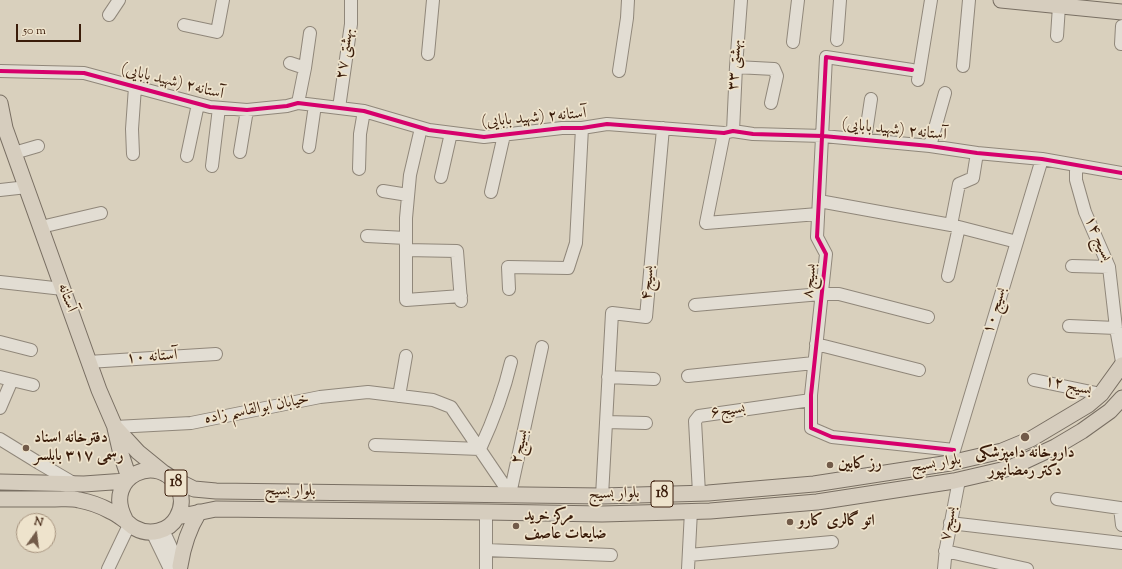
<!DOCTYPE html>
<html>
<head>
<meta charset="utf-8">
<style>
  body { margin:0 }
  #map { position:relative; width:1122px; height:569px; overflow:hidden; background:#d9d0bd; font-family:"Sorts Mill Goudy",serif }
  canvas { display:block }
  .north { position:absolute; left:16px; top:513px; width:40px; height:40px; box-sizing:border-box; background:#eee3cc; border:1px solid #a6937e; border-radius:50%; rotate:14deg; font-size:11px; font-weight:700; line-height:16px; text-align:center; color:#3a1c0a }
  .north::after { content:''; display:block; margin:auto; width:14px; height:18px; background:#725b49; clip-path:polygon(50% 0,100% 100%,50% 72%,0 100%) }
  .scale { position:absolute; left:16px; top:24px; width:65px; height:18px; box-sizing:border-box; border:2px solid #3a1c0a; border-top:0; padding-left:5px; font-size:12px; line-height:14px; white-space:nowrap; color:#3a1c0a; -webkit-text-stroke:3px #eee3cc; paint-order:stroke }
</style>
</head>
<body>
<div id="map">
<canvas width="1122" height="569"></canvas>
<div class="north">N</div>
<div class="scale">50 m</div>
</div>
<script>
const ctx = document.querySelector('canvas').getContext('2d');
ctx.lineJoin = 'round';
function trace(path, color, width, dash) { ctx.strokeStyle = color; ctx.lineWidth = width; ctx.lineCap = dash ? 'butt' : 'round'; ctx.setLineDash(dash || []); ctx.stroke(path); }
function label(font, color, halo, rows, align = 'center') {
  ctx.font = font + ' "Sorts Mill Goudy",Amiri,serif'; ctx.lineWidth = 3.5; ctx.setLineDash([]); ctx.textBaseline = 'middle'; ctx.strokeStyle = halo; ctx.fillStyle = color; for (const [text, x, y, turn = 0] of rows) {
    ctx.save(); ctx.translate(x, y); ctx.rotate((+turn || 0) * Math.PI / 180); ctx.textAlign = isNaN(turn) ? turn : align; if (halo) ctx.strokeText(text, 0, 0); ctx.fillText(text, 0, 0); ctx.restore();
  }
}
const minor = new Path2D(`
  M109 15 119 0
  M184 25 217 32 223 0
  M1057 36 1059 6
  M837 40 840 0
  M793 42 798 0
  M1121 44 1122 26
  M428 54 433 0
  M290 63 305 68
  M963 66 969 0
  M736 67 774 69 777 76 771 103
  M912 70 826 57 817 237 826 254 811 395V428L832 437 954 450
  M0 71 84 73 210 107 247 110 287 106 298 103 364 111 429 130 484 137 562 128H582L607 124 724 133 733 131 753 134 823 136 930 146 977 153 1042 159 1122 173
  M619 71 627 18 628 0
  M918 80 931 0
  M298 103 305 68 310 33
  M339 108 351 24V0
  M421 128 410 175 406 218V300L461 296
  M733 131 736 67 741 0
  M724 133 706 223 818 214
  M865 139 871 99
  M930 146 945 93
  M309 147 315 105
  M240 152 247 110
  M14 153 38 146
  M133 154 132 129 135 87
  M187 156 198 104
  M1076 165V180L1085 212 1109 267 1116 328 1122 362
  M212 166 219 108
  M359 169 360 134 364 111
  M441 177 451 133
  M0 190 27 187
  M383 191 408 195
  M491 192 504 135
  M819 201 951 225 1017 242
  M951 225 959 184 973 178 977 153
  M41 227 101 213
  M367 236 406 238
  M406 250 457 251 461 301
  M1072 266 1109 267
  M948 276 959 227
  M0 282 63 289
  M509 289 508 267 568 268 576 243 582 128
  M695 305 821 294H839L928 317
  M1069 326 1116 328
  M0 342 31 350
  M816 344 919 370
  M88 362 216 354
  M688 376 814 363
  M0 377 33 385
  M608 377 654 379
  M1034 380 1101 394
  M399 396 406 356
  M0 408 12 380
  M606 422 646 423
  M115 427 191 423 320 397 368 392 433 400 451 407 510 494 542 347
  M0 439 39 463 75 484
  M375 445 480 449
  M480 449C493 421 504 392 511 362
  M952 457 1042 159
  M699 493 695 421 699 416 811 400
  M602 496 612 313 646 317 663 128
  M1057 499 1120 508 1122 525
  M950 523 1122 543
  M163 530 181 569
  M152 532 170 569
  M486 550 611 555
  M945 551 1027 569
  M689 555 832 542
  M108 569 129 525
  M486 569V512
  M688 569 691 511
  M944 569 946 548 959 480`);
const major = new Path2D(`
  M1001 0 1122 12
  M0 103 5 128 99 390 115 427 138 452 165 474
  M115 428 121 454 129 478
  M170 477 194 489 216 491 602 496 708 493 814 484 950 463 1002 451 1031 439 1088 405 1101 394 1122 365
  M0 482 84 484 126 481
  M0 499C18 499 36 499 55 499 63 499 71 498 79 500 90 502 101 506 110 511 115 513 119 516 123 519 128 522 130 526 135 528 149 536 169 532 177 517 182 508 183 497 178 488 160 451 102 476 125 519
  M177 517 216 509 486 512 602 514 710 511 817 502 954 481 1010 468 1055 447 1082 431 1110 411 1122 398
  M180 566C183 546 188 530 199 512`);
trace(minor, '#90877a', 14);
trace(major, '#796f63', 17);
trace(minor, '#e2ddd3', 12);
trace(major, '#d6cdbe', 15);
trace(new Path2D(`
  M912 70 826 57 817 237 826 254 811 395V428L832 437 954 450
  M0 71 84 73 210 107 247 110 287 106 298 103 364 111 429 130 484 137 562 128H582L607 124 724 133 733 131 753 134 823 136 930 146 977 153 1042 159 1122 173`), '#d6006c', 4);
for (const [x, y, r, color] of [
  [1025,437,5,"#725b49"],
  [26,448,4,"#725b49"],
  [830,465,4,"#725b49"],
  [790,522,4,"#725b49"],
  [516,526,4,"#725b49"]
]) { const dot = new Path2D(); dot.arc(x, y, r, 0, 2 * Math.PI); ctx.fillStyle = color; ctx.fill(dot); trace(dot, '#eee3cc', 1.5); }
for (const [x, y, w] of [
  [176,483,22],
  [662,494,22]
]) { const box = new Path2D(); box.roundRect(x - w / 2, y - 13, w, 26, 3); ctx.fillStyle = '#eee3cc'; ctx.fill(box); trace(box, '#3a1c0a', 1); }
label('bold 15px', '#3a1c0a', null, [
  ["18",176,483],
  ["18",662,494]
]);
label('16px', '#3a1c0a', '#eee3cc', [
  ["بهشتی ۲۷",346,54,-82],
  ["بهشتی ۳۳",736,65,-86],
  ["آستانه۲ (شهید بابایی)",172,83,14],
  ["آستانه۲ (شهید بابایی)",534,119,-5],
  ["آستانه۲ (شهید بابایی)",894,131,6],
  ["بسیج ۱۴",1097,239,67],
  ["بسیج۸",811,281,-83],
  ["بسیج۴",649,283,-85],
  ["آستانه",66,298,70],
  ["بسیج ۱۰",996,311,-73],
  ["آستانه ۱۰",152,358,-4],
  ["بسیج ۱۲",1068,387,12],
  ["خیابان ابوالقاسم زاده",257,410,-11],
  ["بسیج۶",728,412,-8],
  ["بسیج۲",521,447,-77],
  ["بلوار بسیج",936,465,-10],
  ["بلوار بسیج",290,492,1],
  ["بلوار بسیج",614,495,-1],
  ["بسیج۷",950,524,-79]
]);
label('bold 16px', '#3a1c0a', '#eee3cc', [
  ["دفترخانه اسناد",34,439],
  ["رسمی ۳۱۷ بابلسر",34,457],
  ["داروخانه دامپزشکی",1025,454,"center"],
  ["دکتر رمضانپور",1025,472,"center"],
  ["رز کابین",838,465],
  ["مرکز خرید",524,517],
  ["ضایعات عاصف",524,535],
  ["اتو گالری کارو",798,522]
], 'left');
</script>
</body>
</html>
